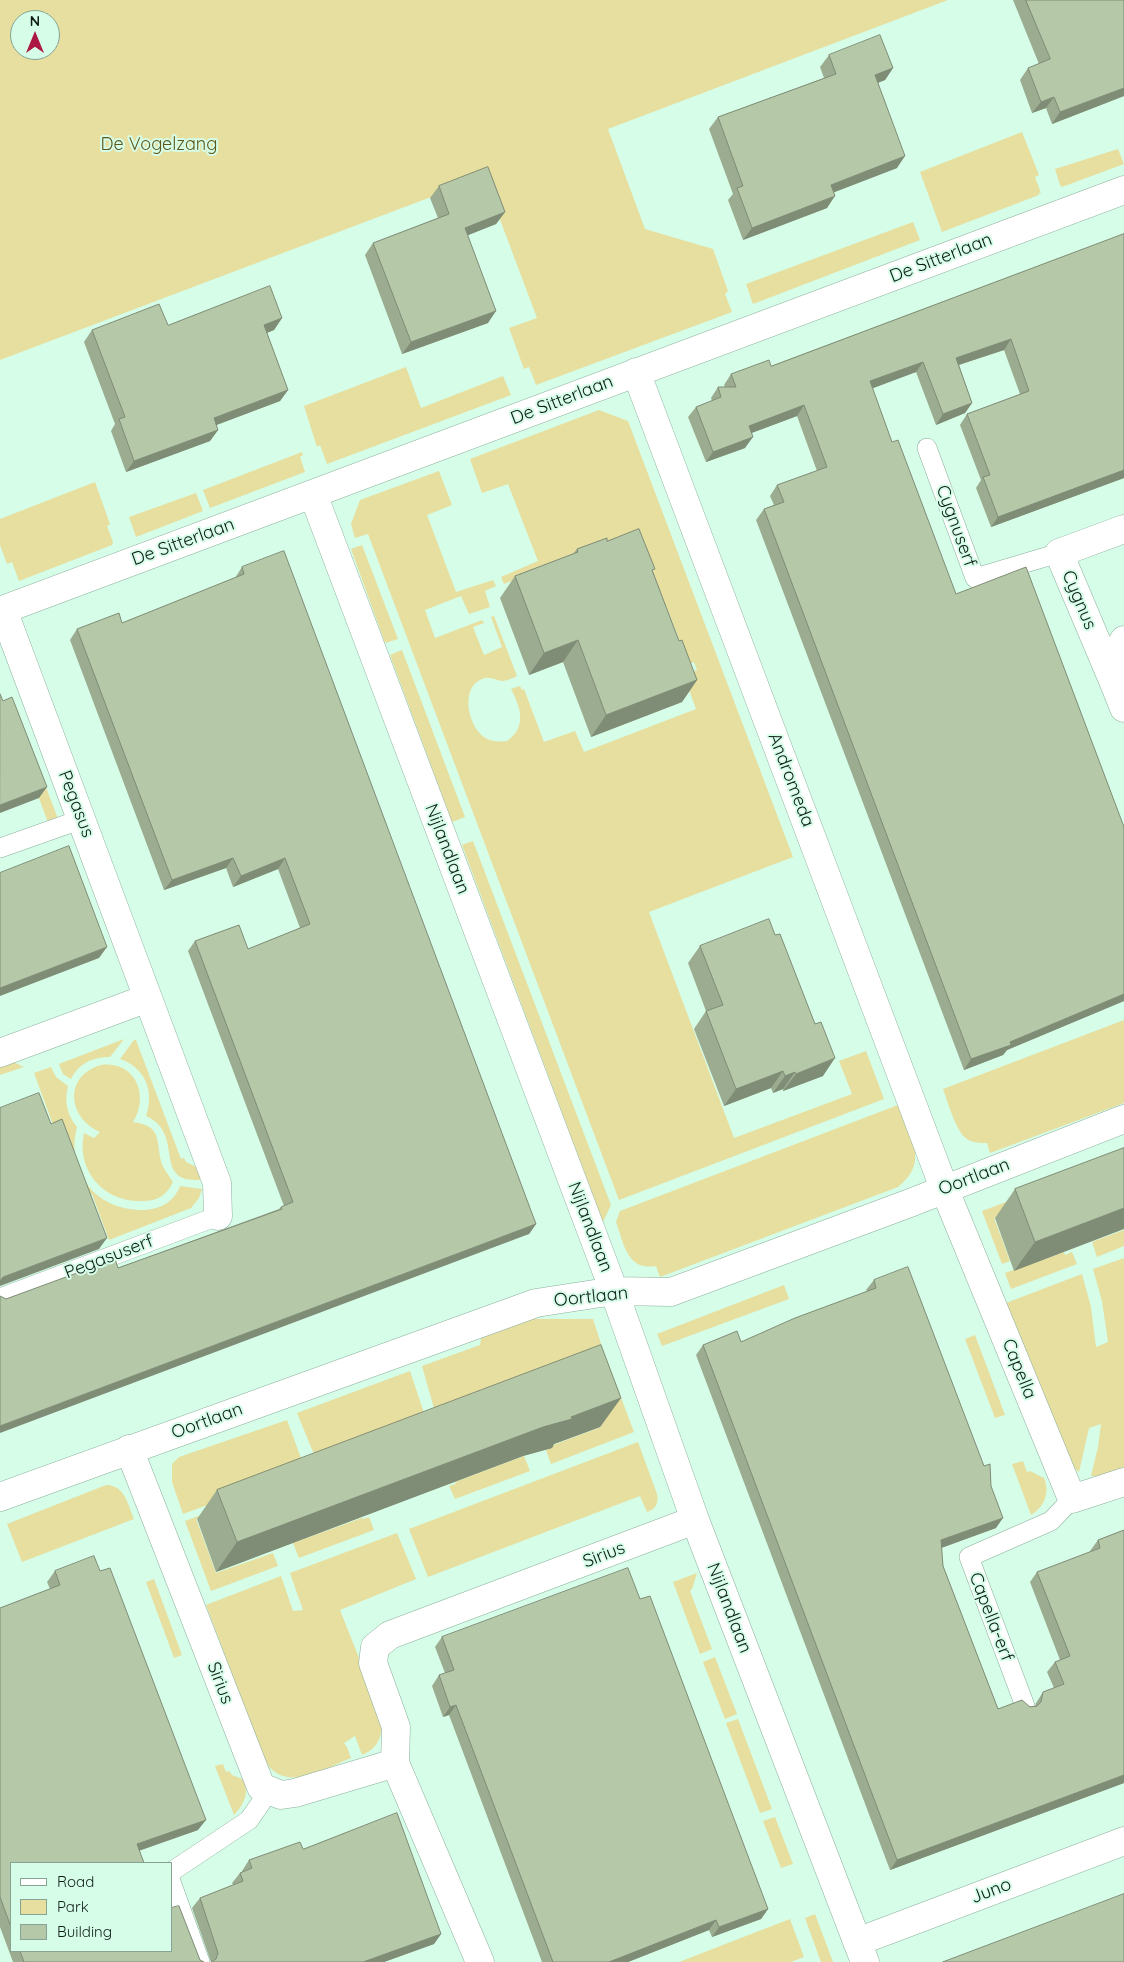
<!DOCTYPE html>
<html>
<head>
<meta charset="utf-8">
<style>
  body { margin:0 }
  #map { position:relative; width:1124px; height:1962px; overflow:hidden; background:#d6fde8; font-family:Quicksand,sans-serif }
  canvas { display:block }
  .legend { position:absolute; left:10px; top:1862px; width:162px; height:90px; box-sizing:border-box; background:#d6fde8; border:1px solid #86a394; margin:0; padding:6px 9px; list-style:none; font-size:15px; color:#0e1c16 }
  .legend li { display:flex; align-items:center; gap:10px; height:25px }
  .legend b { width:25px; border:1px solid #86a394 }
  .north { position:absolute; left:10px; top:10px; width:50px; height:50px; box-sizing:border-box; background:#d6fde8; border:1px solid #86a394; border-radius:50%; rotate:0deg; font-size:14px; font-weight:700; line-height:20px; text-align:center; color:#0e1c16 }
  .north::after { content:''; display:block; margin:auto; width:18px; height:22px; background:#ac1743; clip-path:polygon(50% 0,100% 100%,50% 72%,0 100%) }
</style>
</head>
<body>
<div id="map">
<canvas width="1124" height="1962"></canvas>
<ul class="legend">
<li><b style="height:6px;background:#fff"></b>Road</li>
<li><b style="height:14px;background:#e6df9f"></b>Park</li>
<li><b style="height:14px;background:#b5c8a8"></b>Building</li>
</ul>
<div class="north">N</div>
</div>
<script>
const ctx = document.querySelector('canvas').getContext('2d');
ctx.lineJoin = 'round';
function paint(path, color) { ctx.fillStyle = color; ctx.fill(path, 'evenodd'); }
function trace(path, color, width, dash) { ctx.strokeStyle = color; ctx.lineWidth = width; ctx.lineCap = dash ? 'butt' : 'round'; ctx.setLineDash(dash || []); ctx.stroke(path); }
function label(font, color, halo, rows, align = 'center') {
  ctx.font = font + ' Quicksand,sans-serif'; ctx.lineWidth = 4; ctx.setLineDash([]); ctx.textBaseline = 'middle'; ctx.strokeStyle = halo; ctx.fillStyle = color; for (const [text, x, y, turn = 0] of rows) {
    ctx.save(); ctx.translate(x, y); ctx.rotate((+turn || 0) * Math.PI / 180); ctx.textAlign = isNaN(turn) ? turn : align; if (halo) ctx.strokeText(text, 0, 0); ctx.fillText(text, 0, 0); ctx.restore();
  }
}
paint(new Path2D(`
  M0 0H948L608 129 645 229 713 249 728 291 725 294 732 312 536 385 529 367 524 369 509 328 537 318 484 177 0 360ZM20 20H50V50H20Z
  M1022 132 1039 175 1035 177 1041 193H1039V195L942 232 920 172Z
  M1118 149 1124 164 1062 187 1060 185 1055 169Z
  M913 222 920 240 753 304 746 284Z
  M406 367 421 408 503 376 511 395 327 464 320 445 317 447 304 406Z
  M599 410 628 421 793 857 649 912 734 1138 852 1094 839 1061 866 1051 884 1099 619 1200 368 534 355 538 351 524 360 500 439 471 452 505 427 515 456 592 493 580 496 586 485 591 490 607 469 614 461 596 425 610 435 638 482 620 484 623 473 627 484 655 502 647 491 617 494 616 517 676C513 678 506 681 502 681 494 680 489 675 480 680 460 690 469 727 484 737 491 742 499 742 507 741 527 727 521 708 511 689L520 686 522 690 524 689 544 742 575 731 584 752 696 709 684 676 697 670 694 662 681 667V644L666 606 655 610 594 546 549 563 550 565 504 584 501 577 538 561 508 484 482 493 470 459Z
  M302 452 303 455 300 457 305 472 210 508 203 490Z
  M95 482 110 524 107 526 113 542 112 545 19 581 12 562 7 564 0 545V519Z
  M196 493 203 511 136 537 129 517Z
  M362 545 398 639 385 643 351 549Z
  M402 650 465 817 452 822 390 655Z
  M28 768 39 769 60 824 50 828Z
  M473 841 611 1205 603 1222 462 845Z
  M1124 1020V1103L990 1153 987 1143C980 1143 973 1143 967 1139 956 1132 948 1102 943 1089Z
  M124 1039 110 1057C93 1057 79 1063 71 1079L63 1074 59 1064Z
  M134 1040H136L181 1159 184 1158 186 1162 199 1168 203 1180C196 1180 188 1180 183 1178 160 1169 180 1131 146 1116 155 1092 145 1067 120 1059Z
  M11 1061 24 1067 0 1075V1064Z
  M101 1065C135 1060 150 1096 133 1122 162 1126 156 1140 161 1161 163 1169 169 1175 173 1182 166 1197 155 1202 139 1201 102 1201 76 1169 84 1133L94 1138 100 1132C68 1118 63 1076 101 1065Z
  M51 1067 56 1077 68 1086C64 1101 67 1115 77 1127 65 1173 97 1211 144 1210 161 1209 174 1202 180 1186L202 1189 199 1198 191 1208 109 1240 92 1194 80 1198 34 1073Z
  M898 1105C910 1136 930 1162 898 1187L660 1277 656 1266C627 1271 624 1244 616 1222L620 1211Z
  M1113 1162 1116 1171 994 1218 1010 1261 1002 1264 982 1211Z
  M1124 1230V1246L1097 1257 1092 1242Z
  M1064 1252 1065 1255 1072 1252 1077 1264 1011 1289 1005 1273Z
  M1124 1258V1467C1113 1471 1102 1478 1091 1476L1098 1447 1101 1424 1089 1428 1079 1472 1071 1466 1065 1457 1006 1303 1082 1274 1091 1307 1096 1347 1108 1342 1102 1301 1093 1269Z
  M784 1285 789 1299 662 1346 657 1334Z
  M521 1319H593L604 1353 437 1419 422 1366 480 1345 482 1331Z
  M975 1335 1005 1415 995 1418 965 1339Z
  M608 1363 634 1432 551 1464 546 1450 551 1448V1446L601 1427 581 1375Z
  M410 1371 427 1422 318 1464 297 1413Z
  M287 1420 305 1469 183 1514 172 1482V1464L179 1457Z
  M638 1442 657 1494C659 1503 656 1509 647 1512L640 1496 428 1577 409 1529Z
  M524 1456 530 1471 455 1499 449 1486 456 1484 455 1482Z
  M1023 1461 1027 1472 1030 1471 1044 1478C1050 1493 1045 1506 1031 1515L1012 1464Z
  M317 1472 318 1473 196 1519 216 1573 273 1553 278 1566 211 1591 185 1521Z
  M106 1485C125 1485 128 1505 134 1519L22 1562 7 1524Z
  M369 1517 374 1530 299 1558 293 1543 362 1518 363 1519Z
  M397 1533 416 1579 340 1610 382 1716C383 1733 380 1748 362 1755L355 1736 344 1743 347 1747 351 1758C324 1769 285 1794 265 1761L206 1605 281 1576 293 1611 303 1610 290 1573Z
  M697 1573 692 1589 690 1591 712 1649 700 1654 673 1582Z
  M154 1579 182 1655 174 1658 146 1582Z
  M715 1657 737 1714 725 1719 703 1662Z
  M738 1719 772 1809 760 1813 726 1723Z
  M223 1764 226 1772 229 1771 232 1775 242 1779C251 1791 243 1806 234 1815L215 1766Z
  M775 1817 793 1864 781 1868 763 1821Z
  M815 1914 833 1962H821L805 1918Z
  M790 1919 804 1957 791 1962H679Z`), '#e6df9f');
const service = new Path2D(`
  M927 448 975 578 1059 553
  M0 848 82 819
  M0 1298 218 1216
  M1025 1706 969 1557 1051 1521 1072 1499
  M171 1872 249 1820 269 1791
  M171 1882 200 1962`);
const minor = new Path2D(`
  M636 372 944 1188 1072 1499 1124 1482
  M313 494 614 1291 695 1520 865 1962
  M3 610 217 1183 218 1216
  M0 611 1124 190
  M1124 640 1116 654 1114 683 1124 708
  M1114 683 1059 553 1124 529
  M0 1053 148 998
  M129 1449 261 1787 281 1795 295 1793 395 1763
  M0 1497 536 1303 614 1291 671 1292 910 1203 1124 1119
  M857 1942 1124 1841
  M480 1962 395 1763 396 1727 373 1663 375 1647 390 1635 695 1520`);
trace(service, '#8aaf9c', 20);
trace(minor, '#8aaf9c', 29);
trace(service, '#fff', 19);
trace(minor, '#fff', 28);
paint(new Path2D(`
  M1013 0H1124V96L1052 124 1046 108 1032 113 1020 80 1028 68 1039 64Z
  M829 55 893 68 885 80 878 83 897 168 834 192 827 208 743 240 728 200 733 194 709 129 718 117 824 78 820 67Z
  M439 186 505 212 496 224 468 235 488 323 402 354 365 255 373 243 438 218 430 198Z
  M1124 234V478L991 527 976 488 981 480 960 425 967 414 1020 394 1004 350 959 365 972 403 965 413 936 425 916 372 872 388 892 442 956 594 1124 827V1001L1007 1050 1003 1055 964 1070 756 520 764 509 774 505 770 496 777 485 817 471 797 416 751 433 745 448 706 462 688 417 696 407 712 401 711 398 718 387H725L724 385 731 374 771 366Z
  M282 318 274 330 267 333 288 390 280 401 216 425 218 430 210 441 126 472 111 431 115 424 84 342 92 330Z
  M607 541 653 572 679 641 697 680 682 702 591 737 563 662 529 675 500 598 515 576 573 554 577 549Z
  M242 567 536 1224 529 1234 6 1299 118 1268 279 1209 281 1207 284 1206 188 951 195 941 248 949 300 928 278 869 233 887 226 868 164 890 70 640 77 629 122 623 235 578Z
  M775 935 815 1024 823 1076 783 1091V1089L773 1093 771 1088 724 1106 694 1029 706 1011 688 963 700 946Z
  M1124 1148 1014 1271 995 1218 1015 1189Z
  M874 1280 991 1486 996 1528 941 1548 943 1566 998 1709 1035 1706 1036 1703 1043 1692 1054 1688 1047 1672 1055 1662 1060 1660 1030 1582 1037 1572 1091 1552 1090 1551 1098 1540 1124 1530V1783L890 1870 696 1355 703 1345 741 1342 867 1291 866 1290Z
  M621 1398 600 1427 554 1444 552 1448 523 1456 216 1572 197 1519 217 1490Z
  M55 1571 198 1830 139 1851 11 1863V1951H171L200 1960 204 1962H13L0 1927V1608L50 1589 47 1582Z
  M640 1599 768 1909 761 1919 712 1937 709 1930 628 1962H542L449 1715 443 1717 432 1686 439 1675 445 1673 435 1647 442 1637Z
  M303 1849 441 1934 434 1944 384 1962H211L192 1908 200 1898 233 1885 232 1883 240 1873 242 1872V1871L249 1860Z`), '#9cac90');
paint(new Path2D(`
  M893 68 885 80 866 87 875 75Z
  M1124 88V96L1052 124 1060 112Z
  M1054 97 1046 108 1032 113 1041 102Z
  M905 156 897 168 822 197 831 185Z
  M835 196 827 208 743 240 752 228Z
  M505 212 496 224 456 240 465 228Z
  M496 311 488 323 402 354 411 342Z
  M282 318 274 330 256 337 264 325Z
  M1011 339 1004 350 949 368 956 358Z
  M923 362 916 372 863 392 870 381Z
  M288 390 280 401 206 429 214 418Z
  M972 403 965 413 936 425 943 414Z
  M804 405 797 416 741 437 749 426Z
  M218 430 210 441 126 472 134 461Z
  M753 437 745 448 706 462 713 452Z
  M1124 470V478L991 527 998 517Z
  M578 640 563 662 529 675 544 653Z
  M697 680 682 702 591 737 606 715Z
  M47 787 39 798 0 813V805Z
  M233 858 226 868 164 890 172 880Z
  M285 858 278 869 233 887 241 876Z
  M107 947 99 958 0 996V988Z
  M1124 994V1001L1007 1050 1003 1055 964 1070 971 1059 1010 1042Z
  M835 1058 823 1076 783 1091 796 1074Z
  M783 1071 771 1088 724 1106 736 1089Z
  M795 1072 783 1089 773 1093 785 1076Z
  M1124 1208V1229L1014 1271 1035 1242Z
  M536 1224 529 1234 0 1433V1426Z
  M107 1238 99 1249 0 1286V1281L3 1277Z
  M621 1398 600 1427 554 1444 552 1448 523 1456 216 1572 237 1542Z
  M1003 1518 996 1528 933 1551 941 1540Z
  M456 1705 449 1715 443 1717 450 1707Z
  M1124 1775V1783L890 1870 897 1860Z
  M206 1820 198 1830 129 1854 137 1844Z
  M768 1909 761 1919 712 1937 719 1927Z
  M716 1920 709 1930 628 1962H609Z
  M441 1934 434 1944 384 1962H363Z`), '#7f8c76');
const building = new Path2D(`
  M1026 0H1124V88L1060 112 1054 97 1041 102 1028 68 1050 59Z
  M880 35 893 68 875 75 905 156 831 185 835 196 752 228 737 188 743 186 718 117 836 74 829 55Z
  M488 167 505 212 465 228 496 311 411 342 373 243 449 214 439 186Z
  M1124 234V470L998 517 983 477 990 475 967 414 1029 391 1011 339 956 358 972 403 943 414 923 362 870 381 892 442 898 440 956 594 1026 567 1124 827V994L1010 1042 1011 1045 971 1059 764 509 784 502 777 485 827 467 804 405 749 426 753 437 713 452 696 407 721 397 718 387H736L731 374 769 360 771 366Z
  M270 286 282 318 264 325 288 390 214 418 218 430 134 461 119 419 125 417 92 330 159 304 168 325Z
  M639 529 655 569 652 570 679 641 682 640 697 680 606 715 578 640 544 653 515 576 578 552 577 549 607 538V541Z
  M284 551 536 1224 0 1426V1296L6 1299 115 1259 118 1268 282 1209 281 1207 293 1202 195 941 239 925 248 949 310 924 285 858 241 876 233 858 172 880 77 629 119 613 122 623 244 574 242 567Z
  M0 694 3 701 12 697 47 787 0 805Z
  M69 846 107 947 0 988V873Z
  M769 919 775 935 780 934 815 1024 821 1022 835 1058 796 1074 795 1072 785 1076 783 1071 736 1089 706 1011 723 1005 700 946Z
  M39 1093 51 1124 62 1119 107 1238 3 1277 0 1281V1108Z
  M1124 1148V1208L1035 1242 1015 1189Z
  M908 1267 984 1466 990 1464 991 1486 1003 1518 941 1540 943 1566 998 1709 1022 1700 1030 1707 1037 1706 1041 1702 1043 1692 1064 1684 1055 1662 1070 1656 1037 1572 1100 1548 1098 1540 1124 1530V1775L897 1860 703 1345 737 1331 741 1342 795 1318 876 1288 874 1280Z
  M601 1345 621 1398 571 1417 572 1419 543 1427 237 1542 217 1490Z
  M94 1556 100 1571 110 1568 206 1820 137 1844 144 1863H11V1927L0 1897V1608L60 1585 55 1571Z
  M628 1568 640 1599 650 1596 768 1909 719 1927 716 1920 609 1962H553L456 1705 450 1707 439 1675 454 1670 442 1637Z
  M397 1813 441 1934 363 1962H211L216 1959 218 1953 200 1898 243 1881 240 1873 252 1868 249 1860 300 1842 303 1849Z
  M1124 1894V1962H943Z
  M179 1906 200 1960 204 1962H24L20 1951H171V1908Z`);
paint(building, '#b5c8a8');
trace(building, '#7f8c76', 1);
label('18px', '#5e5719', '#d6fde8', [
  ["De Vogelzang",159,145]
]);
label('18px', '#0e1c16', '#d6fde8', [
  ["De Sitterlaan",941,258,-21],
  ["De Sitterlaan",562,400,-21],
  ["Cygnuserf",956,526,70],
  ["De Sitterlaan",183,542,-20],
  ["Cygnus",1079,600,67],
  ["Andromeda",791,780,69],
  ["Pegasus",76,804,69],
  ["Nijlandlaan",447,849,69],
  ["Oortlaan",974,1177,-21],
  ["Nijlandlaan",590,1227,69],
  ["Pegasuserf",109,1257,-21],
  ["Oortlaan",591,1297,-6],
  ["Capella",1019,1369,68],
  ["Oortlaan",207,1421,-20],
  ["Sirius",604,1555,-21],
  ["Nijlandlaan",729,1608,69],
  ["Capella-erf",991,1617,69],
  ["Sirius",220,1683,69],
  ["Juno",991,1891,-21]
]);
</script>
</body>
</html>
